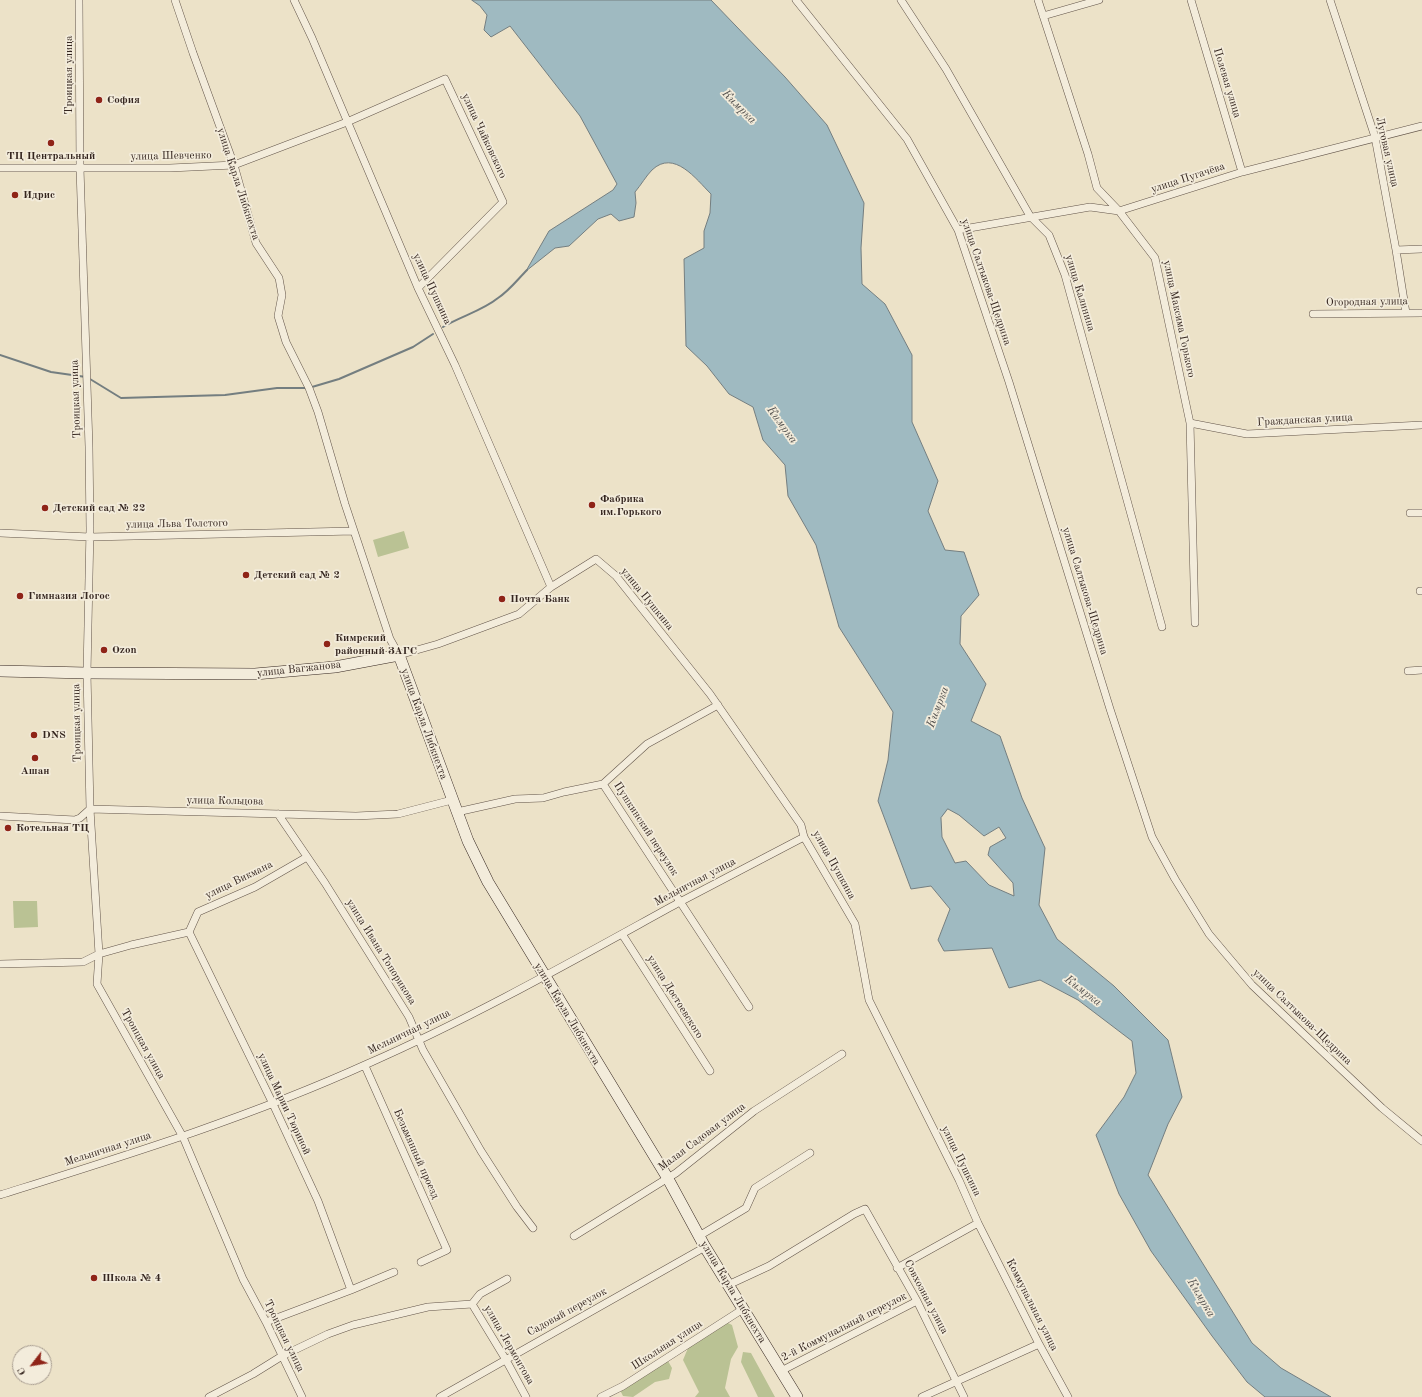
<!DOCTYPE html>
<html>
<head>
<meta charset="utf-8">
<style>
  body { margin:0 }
  #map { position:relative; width:1422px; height:1397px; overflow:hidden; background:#ece2c8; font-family:"Old Standard TT",serif }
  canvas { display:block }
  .north { position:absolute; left:12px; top:1345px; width:40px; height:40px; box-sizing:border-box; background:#f3ecdb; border:1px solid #a79c90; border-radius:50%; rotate:239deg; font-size:11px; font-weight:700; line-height:16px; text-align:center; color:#34251f }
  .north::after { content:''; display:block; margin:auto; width:14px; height:18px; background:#8f2418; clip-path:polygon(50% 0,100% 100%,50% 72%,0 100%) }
</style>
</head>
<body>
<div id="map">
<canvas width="1422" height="1397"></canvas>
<div class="north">С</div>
</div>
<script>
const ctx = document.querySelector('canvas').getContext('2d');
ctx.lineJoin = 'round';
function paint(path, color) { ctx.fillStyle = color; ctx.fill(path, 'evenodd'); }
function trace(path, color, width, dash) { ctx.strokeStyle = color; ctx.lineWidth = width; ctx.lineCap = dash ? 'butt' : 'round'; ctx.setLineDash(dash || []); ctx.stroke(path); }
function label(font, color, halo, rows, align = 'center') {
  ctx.font = font + ' "Old Standard TT",serif'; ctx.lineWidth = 3.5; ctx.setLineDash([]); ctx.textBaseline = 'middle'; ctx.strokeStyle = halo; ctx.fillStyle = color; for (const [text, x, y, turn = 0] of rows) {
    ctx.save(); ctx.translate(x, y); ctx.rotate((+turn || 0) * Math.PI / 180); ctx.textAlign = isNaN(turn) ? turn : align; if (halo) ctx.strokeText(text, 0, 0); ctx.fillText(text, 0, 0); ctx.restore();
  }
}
paint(new Path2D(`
  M404 531 409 548 378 557 373 540Z
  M13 901H37L38 927 14 928Z
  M726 1322 732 1325 738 1347 731 1359 725 1388 730 1397H695L699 1392 683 1360 688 1348Z
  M743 1352 751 1353 775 1397H758L741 1362Z
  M668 1361 672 1368 669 1379 655 1382 633 1397 623 1396 620 1390Z`), '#bac294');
const water = new Path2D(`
  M472 0H711L785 77 827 125 864 203 861 248 862 284 885 304 912 355V422L938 481 928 511 945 550 964 552 979 595 961 616 960 644 986 684 971 721 1000 736 1022 798 1045 848 1039 905 1057 939 1114 986 1168 1040 1182 1097 1168 1124 1148 1175 1252 1343 1281 1368 1331 1397H1265L1247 1382 1212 1336 1151 1251 1119 1194 1096 1135 1124 1097 1136 1073 1132 1041 1078 1000 1040 980 1009 988 992 948 944 951 938 940 950 909 931 886 911 889 878 801 888 760 893 712 839 627 816 545 788 496 785 465 763 440 753 407 729 394 707 366 686 346 684 259 704 248V231L710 213 711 194C696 179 674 149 652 170 646 176 641 185 635 192L636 203 634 217 619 221 611 214 598 219 569 246 555 248 526 271 549 231 613 190 617 184 580 116 510 26 491 37 484 30 487 15 480 6ZM948 809 959 815 984 836 999 827 1006 838 990 847 988 855 1013 883 1014 896 989 885 966 861 955 863 942 837 941 818Z`);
paint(water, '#9fbac1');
trace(water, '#747e80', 1);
trace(new Path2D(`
  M443 327C461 316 482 311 498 298 509 291 518 279 527 270
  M0 355 51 372 86 377
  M90 379 121 398 225 395 277 388H307
  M312 387 339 379 413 347 433 334`), '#747e80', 2);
const street = new Path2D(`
  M79 0 80 168 89 447 90 529 87 673 90 809 99 954 97 984 183 1137 243 1279 266 1322 302 1397
  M175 0 193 53 234 165 256 243 279 278 282 295 278 316 286 342 309 388 318 412 345 504 390 639 399 655 438 644 519 614 551 587 596 559 616 576 710 694 801 825 804 837 855 924 869 1000 959 1180 978 1223 1039 1344 1068 1397
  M294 0 312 38 418 288 455 365 551 587
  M796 0 907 139 958 230 1009 382 1110 709 1152 837 1175 879 1209 934 1252 985 1382 1108 1422 1141
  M901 0 946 69 1030 216 1049 235 1065 275 1162 627
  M1038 0 1088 154 1097 188 1119 211 1155 258 1190 423 1195 623
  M1191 0 1242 172
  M1330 0 1375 137 1396 250 1406 313
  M1043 16 1099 0
  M0 168H170L234 165 347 122 445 79 503 202 418 288
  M958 230 1090 207 1119 211 1242 172 1422 126
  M1396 250 1422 249
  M1313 314 1422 313
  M1190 423 1247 434 1422 425
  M1410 513H1422
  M0 533 90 537 354 531
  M1420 591H1422
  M1408 671 1422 670
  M603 784 749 1007
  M457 812 515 799 543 798 564 792 603 784 647 744 718 705
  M278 814 325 883 409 1017 423 1050 481 1151 517 1207 533 1228
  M0 816 75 820 80 818 90 809 356 816 398 814 452 800
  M189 932 273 1104 318 1201 351 1290
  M189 932 198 912 255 887 307 857
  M622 934 710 1071
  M0 964 83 962 99 954 131 945 189 932
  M365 1066 447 1250 421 1262
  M0 1195C124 1156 248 1118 367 1064 474 1017 576 959 678 903 720 881 762 859 804 837
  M574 1236 676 1173 754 1111 842 1054
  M699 1236 746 1208 755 1188 810 1153
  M897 1268 978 1223
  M728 1285 769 1266 854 1214 865 1209 917 1301 964 1397
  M472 1304 506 1360 526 1397
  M266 1322 351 1290 394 1272
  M781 1371 917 1301
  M209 1397 253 1374 282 1356 328 1334 353 1325 428 1307 472 1304 480 1294 507 1279
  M440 1397 705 1247
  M601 1397 623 1386 743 1309
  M922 1397 1039 1344`);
const secondary = new Path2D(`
  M0 671 87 673 255 674 335 667 399 655 468 841 488 882 667 1177 705 1247 797 1397`);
trace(street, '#625449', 8);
trace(secondary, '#34251f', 12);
trace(street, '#f3ecdb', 7);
trace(secondary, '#f3ecdb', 11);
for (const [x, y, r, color] of [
  [99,100,4,"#8f2418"],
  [51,143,4,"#8f2418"],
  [15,195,4,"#8f2418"],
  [592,505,4,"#8f2418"],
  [45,508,4,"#8f2418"],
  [246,575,4,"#8f2418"],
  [20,596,4,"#8f2418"],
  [502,599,4,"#8f2418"],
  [327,644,4,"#8f2418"],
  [104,650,4,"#8f2418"],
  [34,735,4,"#8f2418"],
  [35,758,4,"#8f2418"],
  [8,828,4,"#8f2418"],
  [94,1278,4,"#8f2418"]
]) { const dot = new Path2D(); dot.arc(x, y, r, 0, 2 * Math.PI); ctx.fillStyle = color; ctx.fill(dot); trace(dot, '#f3ecdb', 1.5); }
label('11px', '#34251f', '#f3ecdb', [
  ["Троицкая улица",69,75,-90],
  ["Полевая улица",1227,83,73],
  ["улица Чайковского",484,136,65],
  ["Луговая улица",1387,152,77],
  ["улица Шевченко",171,156,-1],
  ["улица Пугачёва",1188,178,-18],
  ["улица Карла Либкнехта",238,184,72],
  ["улица Салтыкова-Щедрина",986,282,71],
  ["улица Пушкина",432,289,65],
  ["улица Калинина",1080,293,73],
  ["Огородная улица",1367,302,-1],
  ["улица Максима Горького",1179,319,78],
  ["Троицкая улица",76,399,-92],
  ["Гражданская улица",1305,420,-3],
  ["улица Льва Толстого",177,524,-1],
  ["улица Салтыкова-Щедрина",1085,591,73],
  ["улица Пушкина",647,599,51],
  ["улица Вагжанова",299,669,-6],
  ["Троицкая улица",77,723,-91],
  ["улица Карла Либкнехта",424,724,70],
  ["улица Кольцова",225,801,1],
  ["Пушкинский переулок",646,829,57],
  ["улица Пушкина",834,865,61],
  ["улица Викмана",239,880,-26],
  ["Мельничная улица",695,882,-28],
  ["улица Ивана Топорикова",381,952,58],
  ["улица Достоевского",675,997,58],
  ["улица Карла Либкнехта",567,1014,59],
  ["улица Салтыкова-Щедрина",1302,1017,44],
  ["Мельничная улица",409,1032,-26],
  ["Троицкая улица",143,1044,61],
  ["улица Марии Тюриной",284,1104,65],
  ["Малая Садовая улица",702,1137,-37],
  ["Мельничная улица",108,1149,-18],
  ["Безымянный проезд",416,1154,66],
  ["улица Пушкина",961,1161,64],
  ["улица Карла Либкнехта",733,1292,59],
  ["Совхозная улица",926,1297,62],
  ["Коммунальная улица",1032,1305,63],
  ["Садовый переулок",567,1312,-29],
  ["2-й Коммунальный переулок",844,1327,-27],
  ["Троицкая улица",284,1336,64],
  ["улица Лермонтова",509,1345,60],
  ["Школьная улица",667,1345,-33]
]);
label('bold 11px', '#34251f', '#f3ecdb', [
  ["София",107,100],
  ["ТЦ Центральный",51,156,"center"],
  ["Идрис",23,195],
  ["Фабрика",600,499],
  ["им.Горького",600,512],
  ["Детский сад № 22",53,508],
  ["Детский сад № 2",254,575],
  ["Гимназия Логос",28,596],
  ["Почта Банк",510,599],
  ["Кимрский",335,638],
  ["районный ЗАГС",335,651],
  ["Ozon",112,650],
  ["DNS",42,735],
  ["Ашан",35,771,"center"],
  ["Котельная ТЦ",16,828],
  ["Школа № 4",102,1278]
], 'left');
label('italic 12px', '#545250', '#f3ecdb', [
  ["Кимрка",739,107,45],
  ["Кимрка",782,425,54],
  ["Кимрка",938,707,-69],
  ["Кимрка",1083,991,37],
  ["Кимрка",1201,1298,59]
]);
</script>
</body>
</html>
